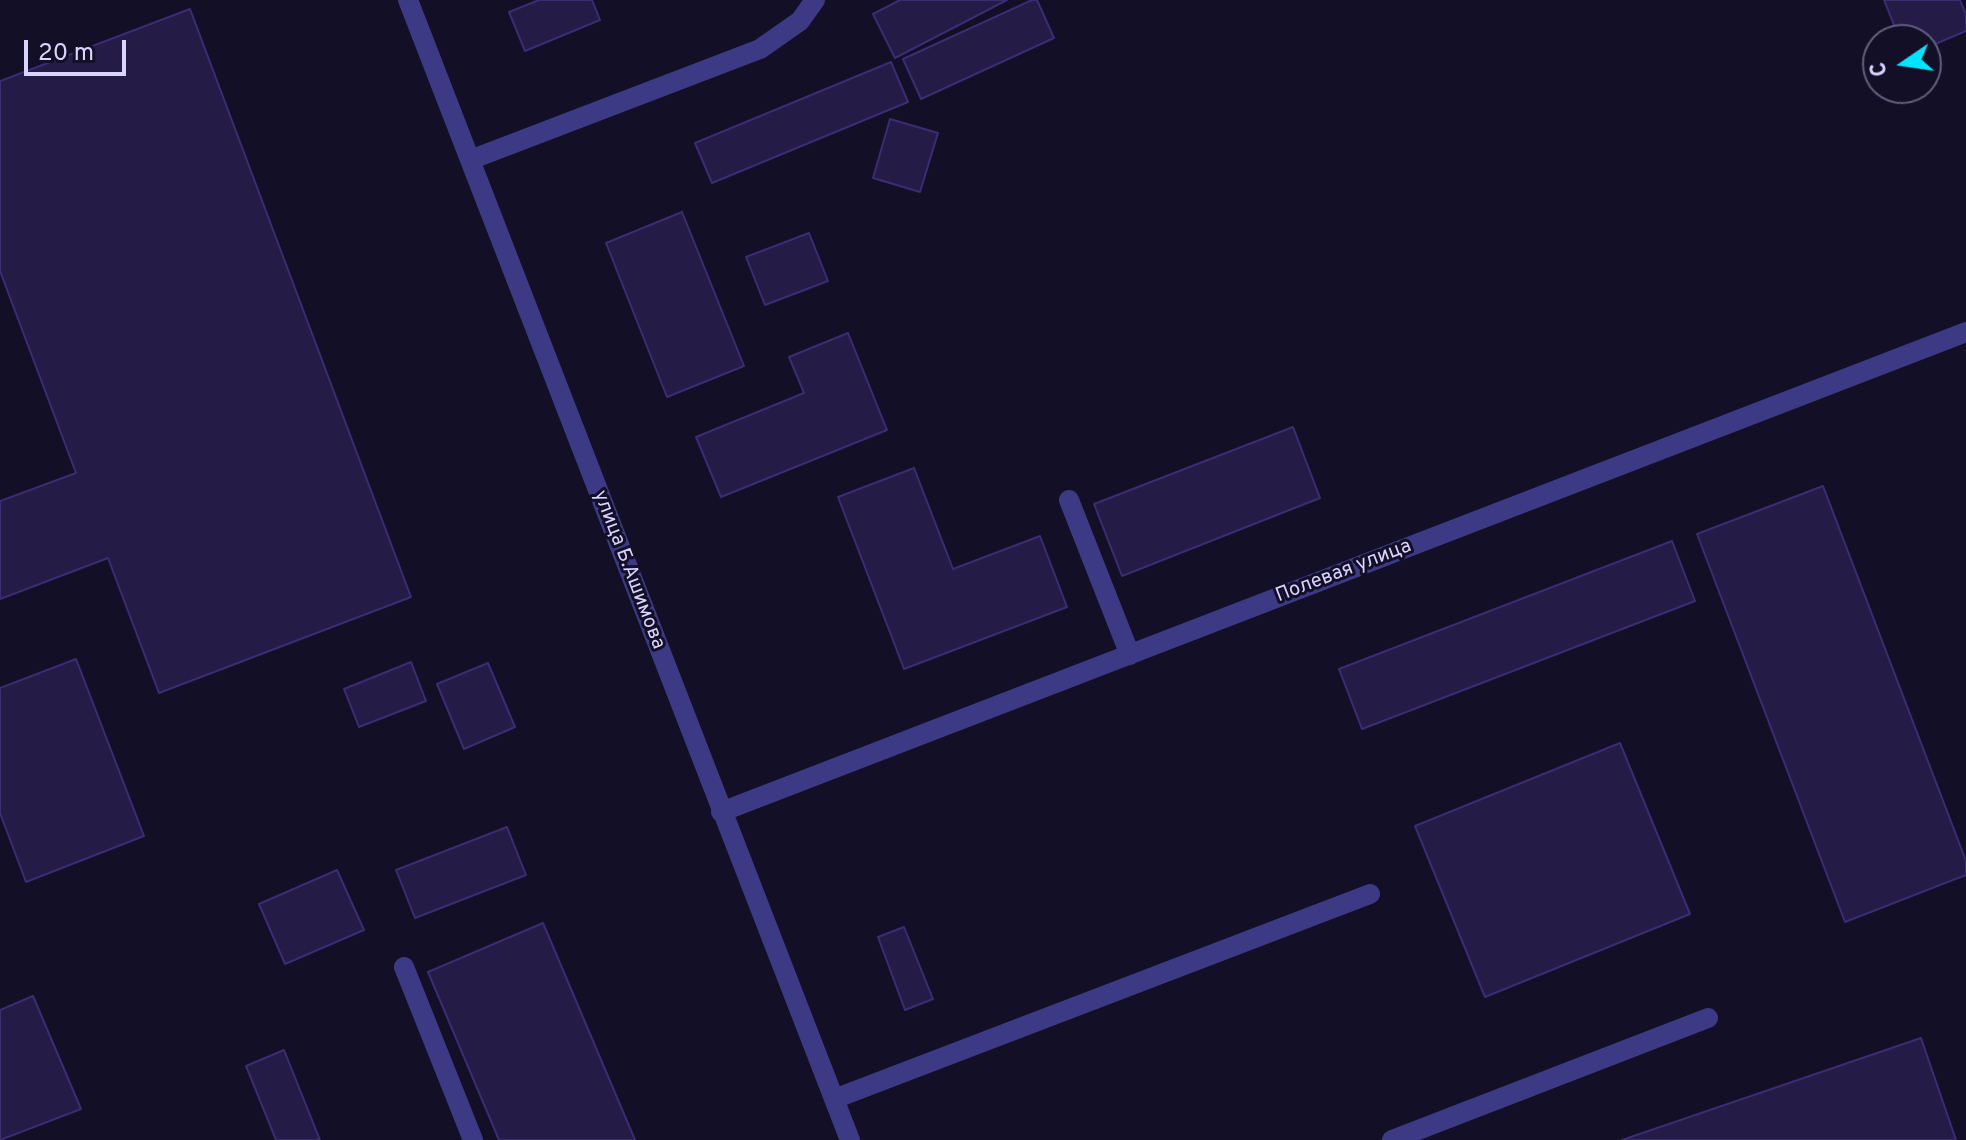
<!DOCTYPE html>
<html>
<head>
<meta charset="utf-8">
<style>
  body { margin:0 }
  #map { position:relative; width:1966px; height:1140px; overflow:hidden; background:#130f26; font-family:Overpass,sans-serif }
  canvas { display:block }
  .north { position:absolute; left:1862px; top:24px; width:80px; height:80px; box-sizing:border-box; background:#130f26; border:2px solid #625e7d; border-radius:50%; rotate:257deg; font-size:22px; font-weight:700; line-height:32px; text-align:center; color:#d9d4ff }
  .north::after { content:''; display:block; margin:auto; width:28px; height:36px; background:#00e5ff; clip-path:polygon(50% 0,100% 100%,50% 72%,0 100%) }
  .scale { position:absolute; left:24px; top:40px; width:102px; height:36px; box-sizing:border-box; border:4px solid #d9d4ff; border-top:0; padding-left:10px; font-size:24px; line-height:28px; white-space:nowrap; color:#d9d4ff; -webkit-text-stroke:6px #130f26; paint-order:stroke }
</style>
</head>
<body>
<div id="map">
<canvas width="1966" height="1140"></canvas>
<div class="north">С</div>
<div class="scale">20 m</div>
</div>
<script>
const ctx = document.querySelector('canvas').getContext('2d');
ctx.lineJoin = 'round';
function paint(path, color) { ctx.fillStyle = color; ctx.fill(path, 'evenodd'); }
function trace(path, color, width, dash) { ctx.strokeStyle = color; ctx.lineWidth = width; ctx.lineCap = dash ? 'butt' : 'round'; ctx.setLineDash(dash || []); ctx.stroke(path); }
function label(font, color, halo, rows, align = 'center') {
  ctx.font = font + ' Overpass,sans-serif'; ctx.lineWidth = 6; ctx.setLineDash([]); ctx.textBaseline = 'middle'; ctx.strokeStyle = halo; ctx.fillStyle = color; for (const [text, x, y, turn = 0] of rows) {
    ctx.save(); ctx.translate(x, y); ctx.rotate((+turn || 0) * Math.PI / 180); ctx.textAlign = isNaN(turn) ? turn : align; if (halo) ctx.strokeText(text, 0, 0); ctx.fillText(text, 0, 0); ctx.restore();
  }
}
const building = new Path2D(`
  M539 0H592L600 20 525 51 509 12Z
  M900 0H1007L895 58 873 14Z
  M1032 0H1037L1054 38 921 99 903 59Z
  M1884 0H1960L1966 15V31L1926 48V40H1900Z
  M190 9 411 597 159 693 108 558 0 599V501L76 473 0 271V81Z
  M891 62 908 102 712 183 695 143Z
  M890 119 938 133 920 192 873 178Z
  M682 212 744 366 667 397 606 243Z
  M809 233 828 281 765 305 746 257Z
  M848 333 887 430 721 497 696 437 804 393 789 357Z
  M1293 427 1320 498 1122 576 1094 504Z
  M914 468 953 569 1040 536 1067 607 904 669 838 497Z
  M1823 486 1966 861V875L1845 922 1697 534Z
  M1672 541 1695 601 1362 729 1339 669Z
  M76 659 144 836 26 882 0 813V688Z
  M411 662 426 701 359 727 344 689Z
  M488 663 515 727 464 749 437 684Z
  M1620 743 1690 914 1485 997 1415 826Z
  M507 827 526 875 415 918 396 870Z
  M337 870 364 930 285 964 259 904Z
  M543 923 635 1140H499L428 972Z
  M904 927 933 999 905 1010 878 937Z
  M33 996 81 1109 0 1140V1010Z
  M1921 1038 1956 1140H1622Z
  M284 1050 320 1140H276L246 1066Z`);
paint(building, '#241b47');
trace(building, '#3b2d73', 2);
trace(new Path2D(`
  M408 0 850 1140
  M470 160 760 49 800 21 815 0
  M1069 500 1130 655
  M721 812 1966 332
  M404 967 473 1140
  M834 1099 1370 894
  M1392 1140 1708 1018`), '#3d3a85', 20);
label('20px', '#d9d4ff', '#130f26', [
  ["улица Б.Ашимова",628,570,69],
  ["Полевая улица",1344,572,-21]
]);
</script>
</body>
</html>
